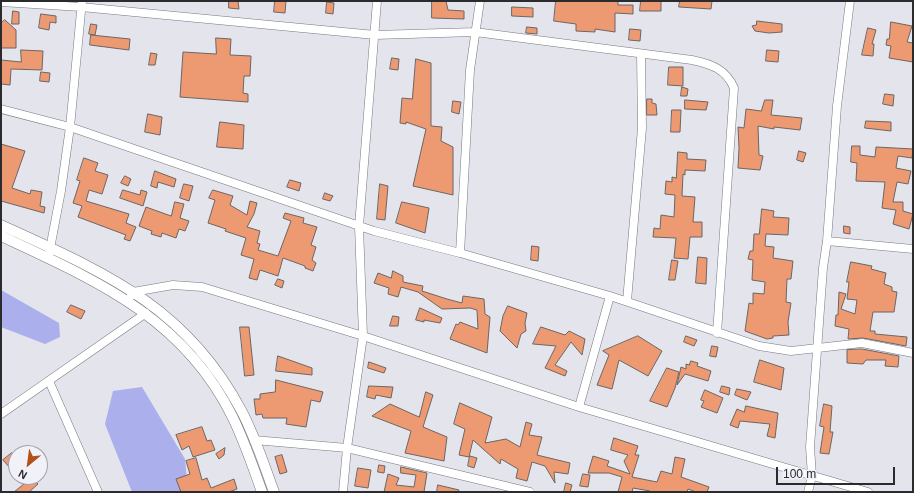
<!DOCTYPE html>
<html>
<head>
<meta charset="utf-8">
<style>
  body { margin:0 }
  #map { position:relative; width:914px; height:493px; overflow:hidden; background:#e3e4ec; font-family:Arial,sans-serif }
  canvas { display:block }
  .frame { position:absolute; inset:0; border:2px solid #2b2b2e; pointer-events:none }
  .north { position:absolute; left:8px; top:445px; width:40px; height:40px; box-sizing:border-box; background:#f1f1f9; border:1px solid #a2a2a8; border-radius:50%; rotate:209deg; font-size:11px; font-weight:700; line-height:16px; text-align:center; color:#2b2b2e }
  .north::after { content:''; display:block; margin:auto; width:14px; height:18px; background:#b25016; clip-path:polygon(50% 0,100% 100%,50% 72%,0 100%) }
  .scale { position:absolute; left:776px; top:467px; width:119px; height:18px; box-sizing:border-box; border:2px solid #2b2b2e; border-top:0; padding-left:5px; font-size:12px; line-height:14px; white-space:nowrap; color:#2b2b2e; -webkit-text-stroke:3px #f1f1f9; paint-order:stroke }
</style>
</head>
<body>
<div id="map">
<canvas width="914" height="493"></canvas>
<div class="frame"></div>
<div class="north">N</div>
<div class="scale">100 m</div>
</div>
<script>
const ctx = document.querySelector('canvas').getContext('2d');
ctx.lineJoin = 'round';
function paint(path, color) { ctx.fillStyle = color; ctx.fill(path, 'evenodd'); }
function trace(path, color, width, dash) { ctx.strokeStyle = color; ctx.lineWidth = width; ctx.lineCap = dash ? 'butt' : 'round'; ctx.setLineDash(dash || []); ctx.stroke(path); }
paint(new Path2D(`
  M1 290 59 323 60 337 45 344 1 327Z
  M142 387 185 459 188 492H132L105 424 113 391Z`), '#abafec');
const building = new Path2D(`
  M229 1H238L239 9 229 8Z
  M275 1H286L285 13 274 12Z
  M432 1H446L448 10 464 11V19L432 18Z
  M556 1H618V5H633V14L615 13V32L595 29V32L576 31V24L554 21Z
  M641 1H661V11H640Z
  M680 1H712L711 9 679 7Z
  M327 2 334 3 333 14 326 13Z
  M512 7 533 8V17L512 16Z
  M13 11 19 12V24H12Z
  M41 14 56 16V23L50 22 49 30 39 28Z
  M5 20 16 30V48H1V23Z
  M757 21 782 24V32L769 33 755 31 752 26 756 25Z
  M891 22 912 26 907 42 913 43V62L889 58 891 46 886 45 887 39H889Z
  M91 24 97 25 95 35 89 34Z
  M527 27 537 28V34L526 33Z
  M868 28 876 30 872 44H874L873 56 862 55Z
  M630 29 641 30 640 41 629 40Z
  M91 35 130 39 129 50 90 45Z
  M216 38 231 39 230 55 251 56 250 76H244L243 93 248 94V102L180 97 183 52 216 54Z
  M21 50 43 51 42 70 11 69 10 85 1 84V60L21 62Z
  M767 50 779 51 778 62 766 61Z
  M151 53 157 54 155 65H149Z
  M392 58 399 59 398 70 390 69Z
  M416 59 431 63V126L442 127 441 141 453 147V195L413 186 426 129 406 122V124L400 123 402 98 412 99Z
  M669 67H683V86L668 85Z
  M41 72 50 73 49 82 40 81Z
  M682 87 688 89 687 96H681Z
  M885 94 894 95 893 106 883 104Z
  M647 99H652V103L656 104 657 115H647Z
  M685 100 708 102 706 110 685 109Z
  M765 100H773L771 115 802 118 800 130 774 127V129L758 126 759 155 763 156 760 170 738 168 739 148 738 127 744 128 746 109 761 111Z
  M453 101 461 102 459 114 452 112Z
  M672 110H681L680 132H671Z
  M148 114 162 117 160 135 145 132Z
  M866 121 891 122V131L865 128Z
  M220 122 244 125 243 149 217 147Z
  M1 144 25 151 12 188 30 194 31 190 42 192 40 206 45 207 44 213 1 201Z
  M852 146H860V155L875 157 876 147 913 149 912 158 898 156 896 168 911 171 908 184 897 182 893 202H903V211L913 214 909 229 893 224 896 210 882 208 885 182 856 181 857 163 851 162Z
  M799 151 806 153 803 162 797 160Z
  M678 152 687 153V159L706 160 705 171 685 170V175L683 174 682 196 695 197 693 222H702V237H690L688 259 674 258 676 238 653 237 654 228 660 229 661 215 674 217 675 195 665 194 666 181 672 182V177L676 178Z
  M84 158 98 163 95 171 108 175 102 194 89 190 86 201 129 214 126 223 136 227 130 241 124 239 126 235 78 217 82 206 73 203 80 181 77 180Z
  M155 171 176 179 174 187 158 182 157 188 151 186Z
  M125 176 131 179 128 186 121 183Z
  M290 180 301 183 299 191 287 187Z
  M184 184 193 186 189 201 180 198Z
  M380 184 388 186 385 220 377 219Z
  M123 190 140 195 141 190 147 192 143 206 120 198Z
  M213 190 233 196 230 205 247 215 250 201 257 203 254 214 247 227 260 231 257 243 260 244 258 250 278 256 291 221 283 218 285 213 304 218 303 223 317 227 311 245 316 247 312 260 316 263 313 271 305 268V266L283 258 278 276 260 270 257 280 249 278 254 259 241 255 246 238 225 231 226 229 208 223 215 200 209 198Z
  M325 193 333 196 330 201 323 199Z
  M175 202 184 204 180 218 189 221 185 231 179 229 176 238 162 233 161 237 151 234 152 231 139 226 146 207 171 216Z
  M402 202 429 208 425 233 396 223Z
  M762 209 774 211 773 217 789 218 788 235 766 234 765 246 774 247 773 258 793 261 791 279H787L786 302 791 303 788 322 789 335 773 336V338L767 339 745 331 749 303 753 304V293L764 294 765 282 752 280 753 260 748 259 750 251H753L754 234H759Z
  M844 226 850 227V234L844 233Z
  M532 246 539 247 538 261 531 260Z
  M698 257 707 258 706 284 696 283Z
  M672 260 678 261 675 280H669Z
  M851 262 872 266 871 269 886 273 884 284 892 287V291L897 292 894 312H873L870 331H875V334L907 337 906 346 863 338 848 339 849 329 835 326 836 315H838L839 292 846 294 841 309 855 314 857 300 847 299 849 282H847Z
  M393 271 403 276V282L423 286 422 291 447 299 462 303 463 296 484 299 485 314 490 317 487 353 450 339 456 324 458 325 460 322 478 329 477 310 470 308 442 309 418 292 401 287 398 297 388 294 389 288 374 283 378 273 391 278Z
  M278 279 284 281 282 288 275 285Z
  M71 305 85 311 81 319 67 312Z
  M508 306 527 313 525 323 526 331 521 334 517 348 500 331 503 316Z
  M420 308 442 318 440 323 424 320V322L416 320Z
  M393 316 399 317 398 326H390Z
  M240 327H249L254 375 245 376Z
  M541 327 565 335 569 331 585 339 582 355 571 342 555 365 567 371 565 376 545 368 556 346 533 344Z
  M638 336 662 351 648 376 619 360 612 389 597 385 609 355 603 351Z
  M686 336 697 340 694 346 684 342Z
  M712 346 718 347 716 357 710 356Z
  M862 349 899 356 898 367 885 366 886 360H866L863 364 847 363V350Z
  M278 356 312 368V375L276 371Z
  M760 360 784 368 781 390 754 382Z
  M691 361 698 363 697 366 711 371 708 381 685 374 677 385 681 367 686 369V364L689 365Z
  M369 362 386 368 384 373 368 368Z
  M667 368 679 372 675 388 667 407 650 401Z
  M276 380 323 392 320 402 311 400 306 427 286 424 287 418H263L262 414 256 415 254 399H260V394L275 392Z
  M369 386 393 387 391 398 376 395 375 399 367 397Z
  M722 386 730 388 729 395 720 392Z
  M737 389 751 392 747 400 735 395Z
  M705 390 723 398 717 413 701 407 704 401 701 400Z
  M426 392 433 395 423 427 447 437 444 461 405 453 411 431 372 416 390 404 419 417Z
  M460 403 492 417 485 443 506 439 520 447 526 422 532 424 529 435 542 437 537 455 570 463 568 474 554 472 555 483 545 466 532 462 527 481 516 478 518 469 501 459 500 464 473 440 469 457 459 455 465 429 454 424Z
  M824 404 832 406 830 432H833L829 454 820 453 824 427 820 426Z
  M746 406 778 413 775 438 767 436 770 424 740 421 738 428 730 425 737 409 744 412Z
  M202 427 207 441 211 440 215 450 193 457 189 446 182 450 176 435Z
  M614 438 638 446 635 455H639L632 477 657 482 661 471 672 474 675 457 685 459 681 477 709 487 707 492H696L688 489 687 492H650V491L633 488 632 492H618L622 477 609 473H588L593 456 609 461 607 466 630 474 624 461 628 455 611 450Z
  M225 448 224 455 219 459 216 454Z
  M12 453 16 457V475L3 460Z
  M282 455 287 472 280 474 275 457Z
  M470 456 477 458 474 468 468 466Z
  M196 458 202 480 207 478 211 488 234 479 237 489 229 492H181L176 479 190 474 186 461Z
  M379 465 385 466 384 473 378 472Z
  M401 467 427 473 424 492H384L388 474 399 478 396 485 414 487 416 475 401 473Z
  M358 468 371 470 368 488 355 486Z
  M583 474 590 475 588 487 580 486Z
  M18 477H32L38 484 29 492H14L24 484Z
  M566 483 572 485 570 492H564Z
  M438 485 459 490 458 492H437Z`);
paint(building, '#ed9a73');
trace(building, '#6c6562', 1);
const minor = new Path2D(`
  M1 2 81 7 375 35 475 32 692 60C711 64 726 69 734 88L717 333
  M1 109 70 127 374 231 460 253 610 296 759 346 791 351 862 343 913 353
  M827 241 913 249
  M460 253 470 70 480 1
  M49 254 61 191 70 127 82 1
  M131 296 133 292 173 285 202 287 363 336 579 407 868 492
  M627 301 642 128 641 54
  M49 381 98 492
  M579 407 610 296
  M1 414 146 313
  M254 440 347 448 530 492
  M343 492 347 448 363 336 359 226 377 1
  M808 492 812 476 810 447 823 268 827 241 837 106 850 1`);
const tertiary = new Path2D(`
  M1 225C103 272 185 305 241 410 255 436 264 465 274 492
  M1 236C95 280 183 317 232 416 244 440 253 467 262 492`);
trace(minor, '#77787f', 9);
trace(tertiary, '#77787f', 11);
trace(minor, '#fff', 8);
trace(tertiary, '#fff', 10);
</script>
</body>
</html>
